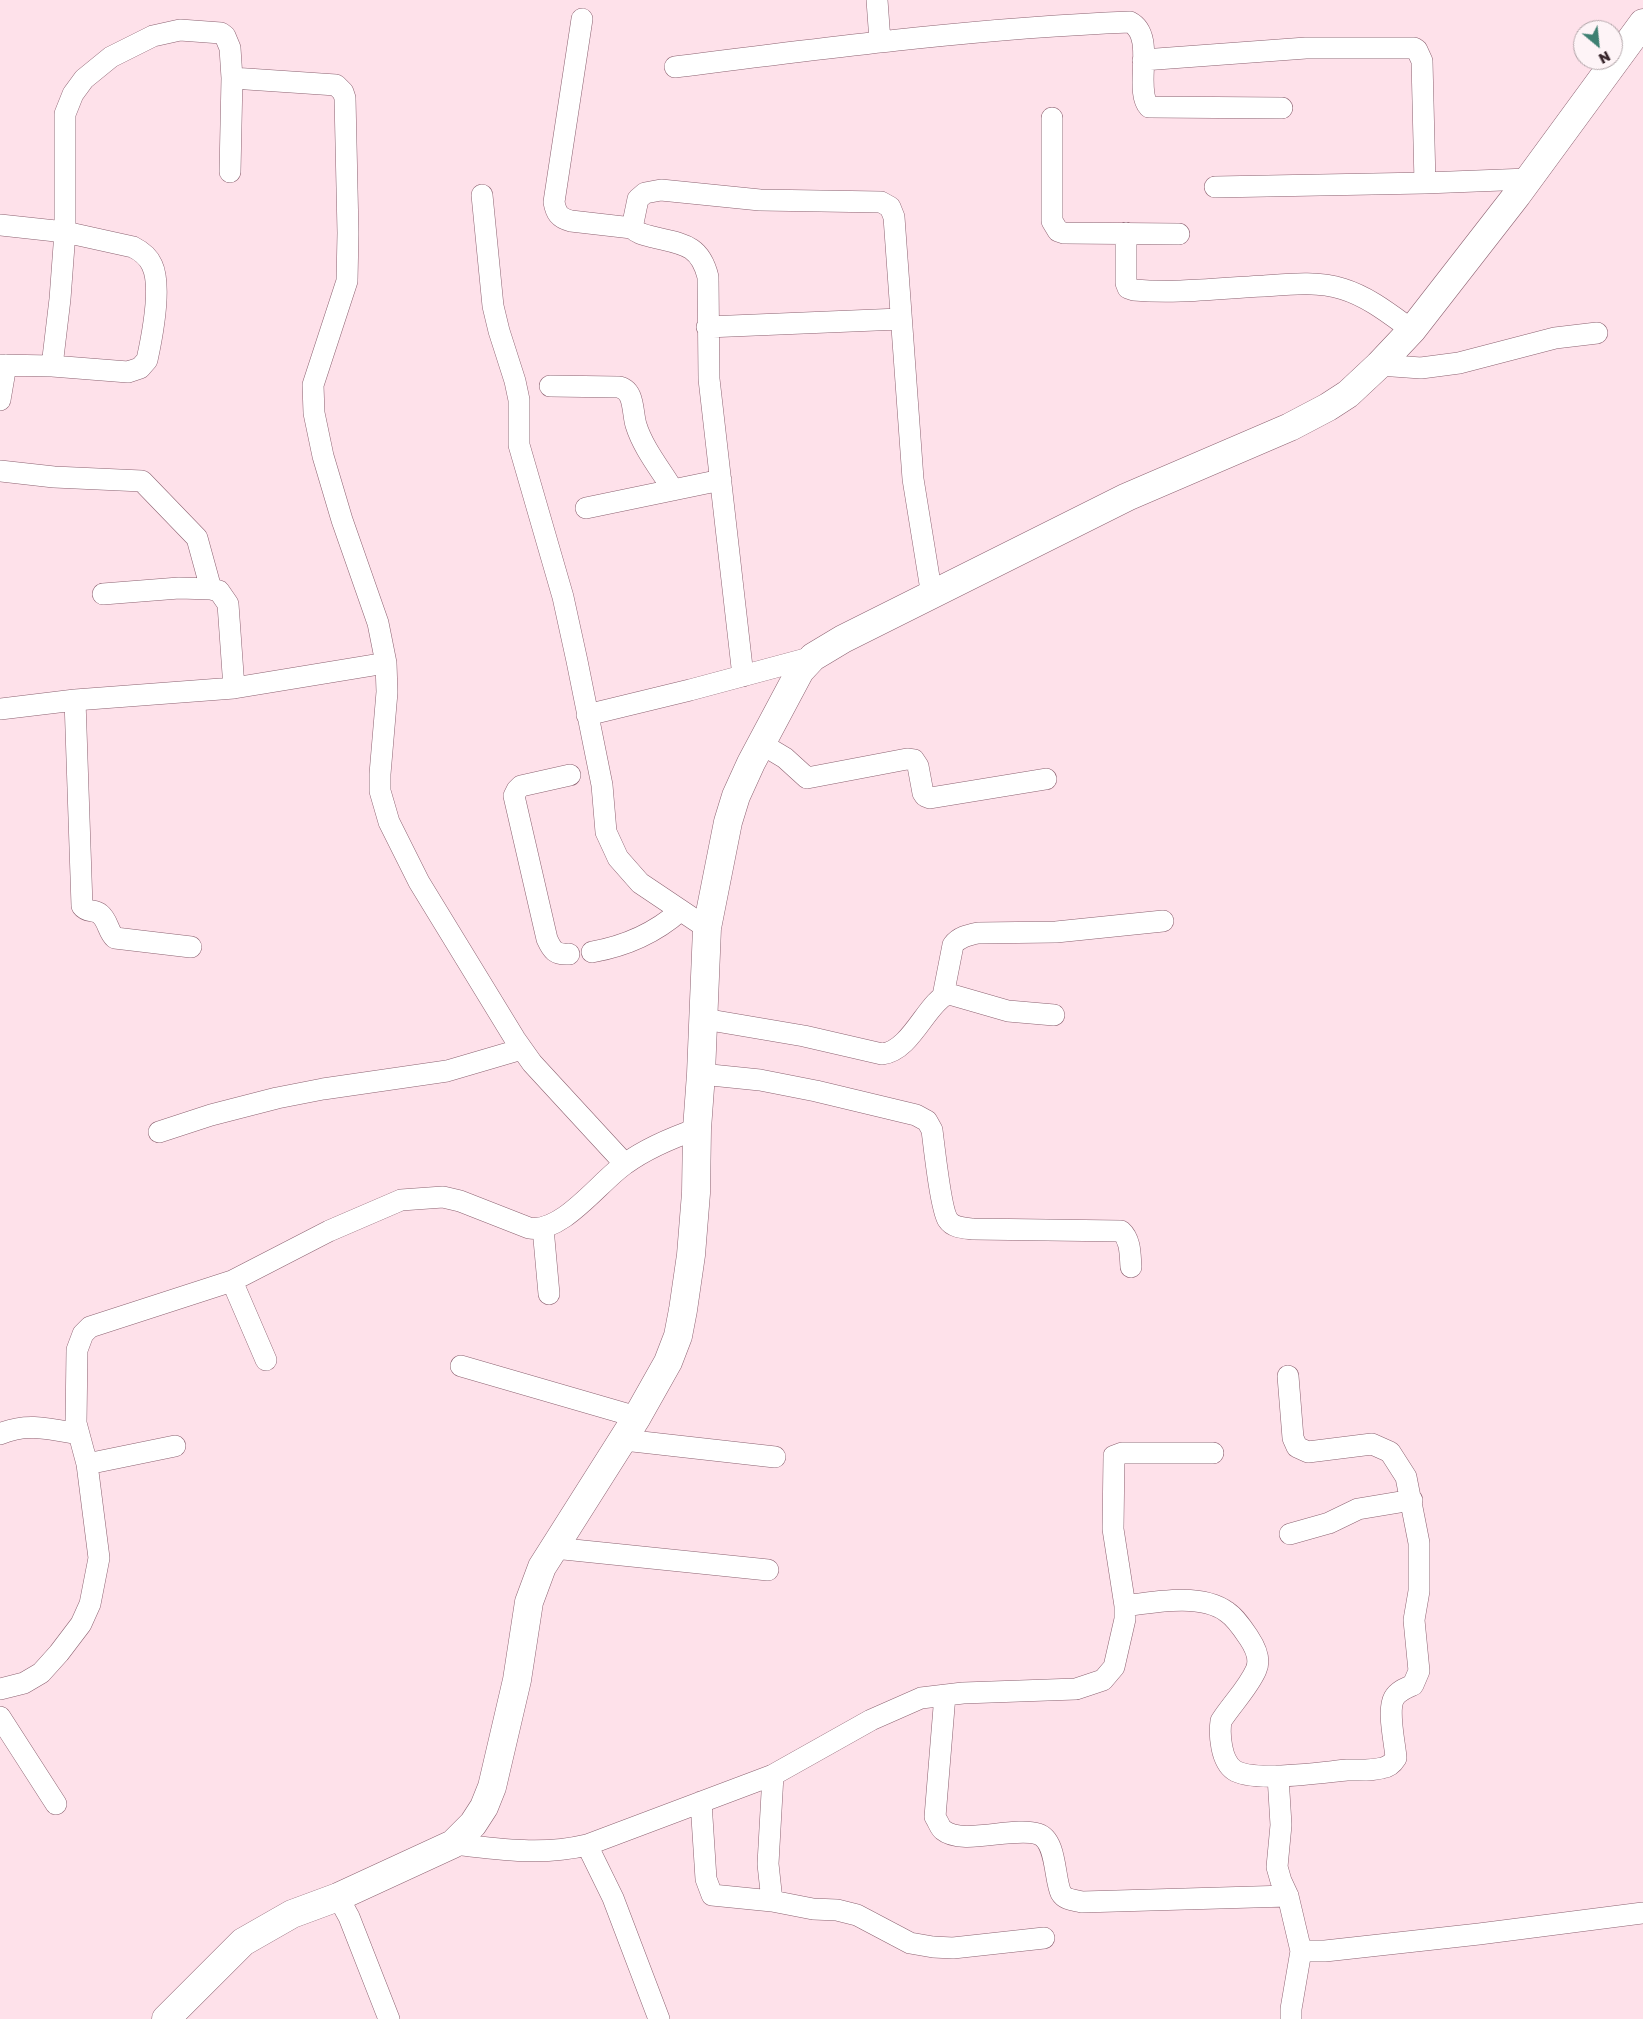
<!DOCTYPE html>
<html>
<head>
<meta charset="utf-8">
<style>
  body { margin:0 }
  #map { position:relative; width:1643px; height:2019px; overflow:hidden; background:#fee1ea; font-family:"Golos Text",sans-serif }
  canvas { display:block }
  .north { position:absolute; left:1573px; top:20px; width:50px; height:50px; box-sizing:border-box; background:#fef4f7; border:1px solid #afa2a6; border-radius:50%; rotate:152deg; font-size:14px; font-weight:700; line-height:20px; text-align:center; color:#38262c }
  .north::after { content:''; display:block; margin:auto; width:18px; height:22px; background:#3e8072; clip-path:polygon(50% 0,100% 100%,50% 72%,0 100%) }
</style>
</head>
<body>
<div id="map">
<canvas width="1643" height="2019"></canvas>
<div class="north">N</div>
</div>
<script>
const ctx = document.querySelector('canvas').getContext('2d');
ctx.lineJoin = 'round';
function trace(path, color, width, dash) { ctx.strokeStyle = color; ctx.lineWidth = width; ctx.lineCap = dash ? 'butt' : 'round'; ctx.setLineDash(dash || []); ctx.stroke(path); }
const street = new Path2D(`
  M877 0 880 41
  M582 19 554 202C556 213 559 218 571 221L632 228
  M1143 60 1306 48H1414L1417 50 1422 61 1425 183 1528 179
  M675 67C826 48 977 28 1130 22 1157 36 1133 89 1149 107L1282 108
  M232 78 336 85 343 92 345 98 348 233 347 281 313 385 314 413 323 456 342 520 378 623 386 663 387 692 380 774V791L389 822 419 882 515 1039 532 1063 625 1164
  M1052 118V221L1058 231 1064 233 1179 234
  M1215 187 1425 183
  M482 195 493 306 499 331 515 381 519 400V445L563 597 577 661 602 785 606 832 618 858 640 883 707 928
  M0 225 65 232V114L73 94 84 79 111 57 153 36 180 30 221 33 225 36 230 48 232 78 230 172
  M1126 233V283L1128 288 1134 290C1177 294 1221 288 1264 286 1291 284 1317 281 1343 289 1369 297 1391 315 1412 330
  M707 327 900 319
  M0 365 52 366 128 372 140 368 147 360C152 337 162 286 152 265 148 256 141 251 133 247L65 232 60 299 52 366
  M1379 365 1421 368 1459 363 1555 338 1597 333
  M550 386 618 387C635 389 632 412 636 425 643 448 661 470 673 490
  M0 400 6 365
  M0 471 54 477 142 481 197 538 211 589
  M586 508 721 480
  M103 594 179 588 211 589 219 591 228 604 234 688
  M743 676 709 379 708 277C700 244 682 244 653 237 645 235 638 234 632 228L638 199 645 193 661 190 760 200 881 202 890 207 894 217 913 479 932 596
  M75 700 82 906C87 913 94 909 100 914 108 920 108 932 115 938L191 947
  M0 709 75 700 234 688 386 663
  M587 715 690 690 813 657
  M760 743 785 758 807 778 907 759 914 760 918 766 923 793 925 796 930 798 1046 779
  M592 952C626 946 654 934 680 911
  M569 954C555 955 552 950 547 939L514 796 517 790 521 786 570 775
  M943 996 953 945C959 937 968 935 978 933L1056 932 1163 921
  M704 1019 804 1036 882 1054C912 1051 928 999 949 994L1008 1011 1054 1015
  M701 1074 760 1080 816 1091 916 1115 927 1121 932 1130C934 1146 941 1210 948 1220 953 1228 965 1228 973 1229L1121 1231C1131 1240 1130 1255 1131 1267
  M159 1132 211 1115 277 1098 323 1089 447 1071 522 1049
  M543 1228 549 1294
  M232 1281 266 1360
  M461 1366 637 1417
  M0 1434C26 1422 51 1429 78 1434
  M624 1440 775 1457
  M87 1464 175 1446
  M1290 1534 1329 1523 1358 1509 1412 1500
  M554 1548 768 1570
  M1125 1606C1155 1602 1201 1593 1227 1612 1236 1618 1243 1629 1249 1638 1255 1647 1261 1659 1256 1670 1248 1688 1232 1704 1221 1721 1219 1735 1221 1761 1234 1770 1253 1783 1324 1772 1347 1770 1358 1770 1371 1771 1382 1768 1388 1767 1393 1763 1396 1758 1395 1743 1387 1711 1394 1698 1398 1691 1406 1688 1413 1685L1419 1671 1414 1620 1419 1591V1543L1406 1477 1390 1452 1372 1444 1308 1452 1297 1447 1293 1438 1288 1376
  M0 1689 24 1683 41 1673 59 1653 81 1624 90 1604 99 1558 87 1464 76 1423 77 1350 83 1334 90 1327 232 1281 329 1231 401 1200 443 1197 460 1201 529 1228C562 1234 599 1182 625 1164 647 1148 671 1138 697 1129
  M945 1695 935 1817C938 1821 940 1828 943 1830 962 1846 1014 1826 1038 1834 1057 1840 1054 1879 1061 1893 1065 1900 1074 1900 1082 1902L1288 1896
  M0 1717 56 1804
  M773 1775 768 1864 772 1901 813 1909 837 1910 857 1915 910 1943 933 1947 953 1948 1044 1938
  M1278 1776 1281 1825 1277 1867 1281 1881 1288 1896 1301 1951H1325L1479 1934 1643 1913
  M701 1802 706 1879 712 1895 772 1901
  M453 1844C500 1849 541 1856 587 1845L613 1898 659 2019
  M587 1845 773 1775 871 1720 921 1698 963 1693 1076 1689 1103 1680 1114 1667 1125 1619V1606L1113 1529 1114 1456 1122 1453H1213
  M338 1897 349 1917 389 2019
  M1291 2019V2009L1301 1951`);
const secondary = new Path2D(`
  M166 2019 243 1942 292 1914 338 1897 453 1844 473 1824 484 1807 492 1787 517 1680 529 1602 542 1567 637 1417 668 1362 678 1336 683 1310 691 1255 696 1193 697 1129 701 1074 707 928 728 822 736 796 751 763 800 671 813 657 843 639 1127 497 1290 427 1328 407 1348 394 1379 365 1412 330 1517 195 1643 23`);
trace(street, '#8c6271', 22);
trace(secondary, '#8c6271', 29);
trace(street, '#fff', 21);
trace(secondary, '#fff', 28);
</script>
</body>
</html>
